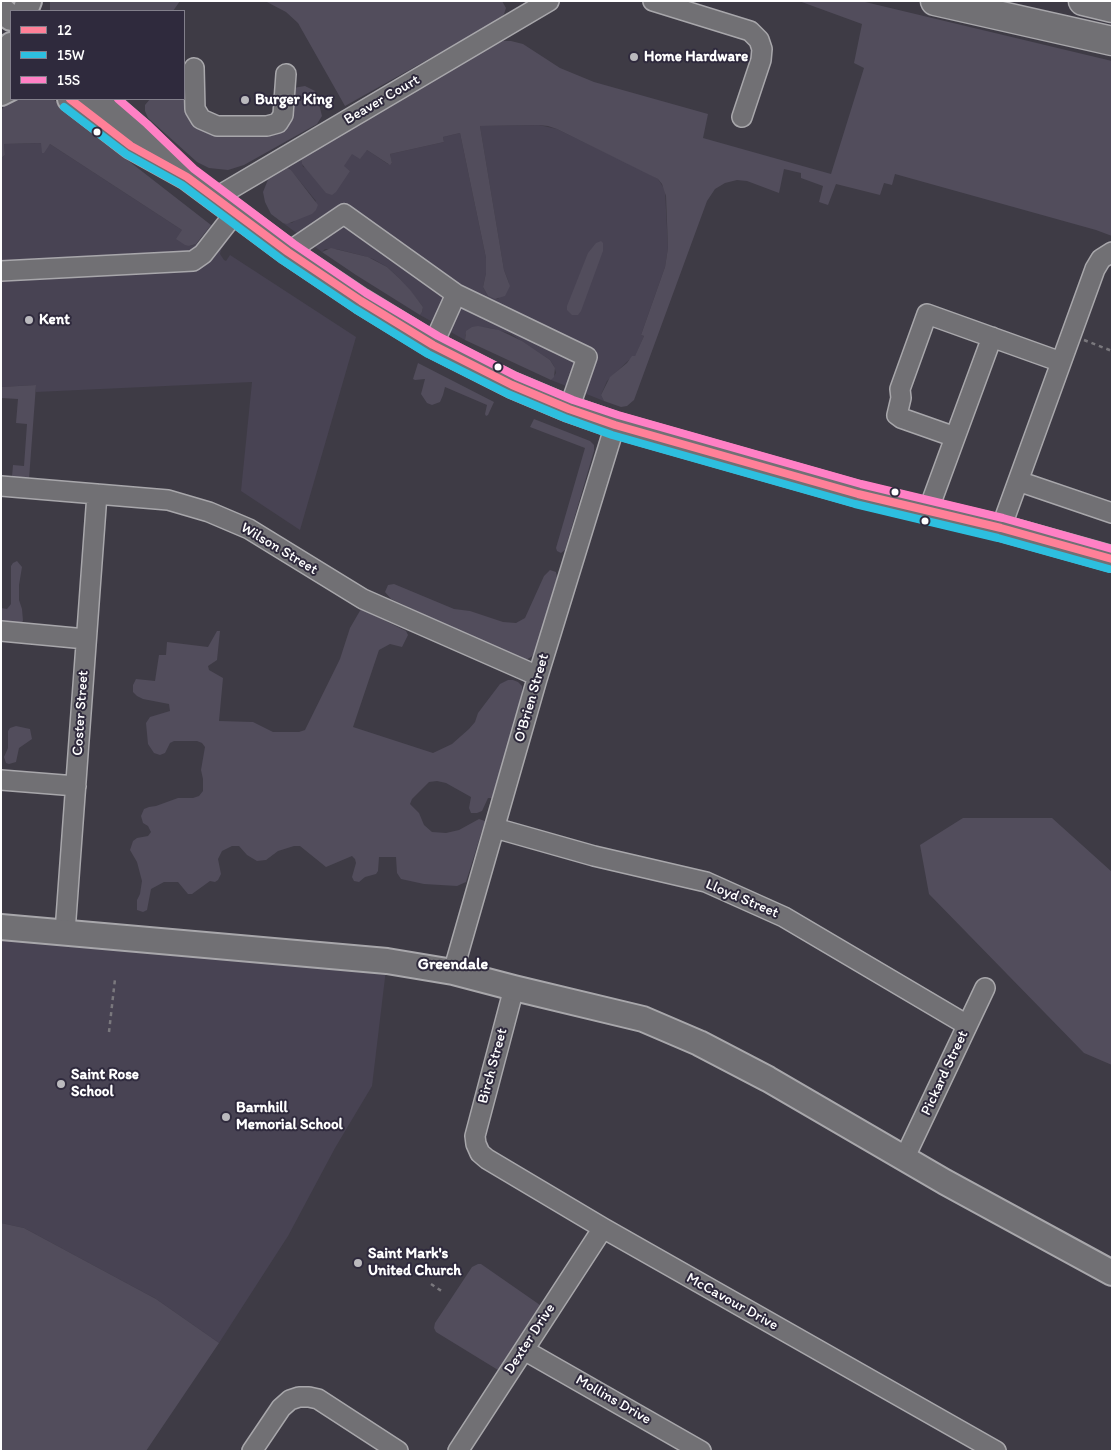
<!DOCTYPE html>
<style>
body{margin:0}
#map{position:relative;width:1113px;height:1452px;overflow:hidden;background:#3e3b45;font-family:Itim,sans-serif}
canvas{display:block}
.frame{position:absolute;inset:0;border:2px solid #fff;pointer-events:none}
.legend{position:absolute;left:10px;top:10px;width:175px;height:90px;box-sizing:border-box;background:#2f2a3d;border:1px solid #827f8b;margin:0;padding:6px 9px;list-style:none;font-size:15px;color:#fff}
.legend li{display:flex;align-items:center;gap:10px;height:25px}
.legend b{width:25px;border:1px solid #827f8b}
</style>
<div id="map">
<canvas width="1113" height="1452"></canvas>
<div class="frame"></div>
<ul class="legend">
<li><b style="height:6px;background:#ff8098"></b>12</li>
<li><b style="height:6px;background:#2dbfdf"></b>15W</li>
<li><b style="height:6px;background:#ff80c5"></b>15S</li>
</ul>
</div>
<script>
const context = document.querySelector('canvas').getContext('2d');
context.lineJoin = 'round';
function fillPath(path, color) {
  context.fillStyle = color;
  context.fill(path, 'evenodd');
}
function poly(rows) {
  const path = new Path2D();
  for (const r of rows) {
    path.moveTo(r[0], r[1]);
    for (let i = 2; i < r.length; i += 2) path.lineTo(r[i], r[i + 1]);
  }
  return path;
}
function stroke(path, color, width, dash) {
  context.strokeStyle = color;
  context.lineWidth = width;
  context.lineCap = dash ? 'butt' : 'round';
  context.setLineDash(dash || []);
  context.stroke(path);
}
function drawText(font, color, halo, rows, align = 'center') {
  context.font = font + ' Itim,sans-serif';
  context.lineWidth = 4;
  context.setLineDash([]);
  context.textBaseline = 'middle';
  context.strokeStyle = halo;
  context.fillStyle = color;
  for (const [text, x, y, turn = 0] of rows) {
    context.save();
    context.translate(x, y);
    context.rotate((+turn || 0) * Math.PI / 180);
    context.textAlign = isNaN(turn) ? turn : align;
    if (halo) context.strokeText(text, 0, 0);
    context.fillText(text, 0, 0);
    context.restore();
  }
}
const built = poly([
 [539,125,557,129,650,174,658,179,665,190,668,248,665,267,641,335,644,336,635,357,629,360,607,381,601,395,604,401,551,380,556,373,554,366,550,360,511,334,490,328,475,327,465,335,465,340,420,315,422,312,423,307,420,303,400,279,387,267,373,259,364,256,336,249,325,249,322,252,283,223,292,223,316,201,289,168,285,166,301,158,303,167,350,171,343,166,352,153,367,150,388,164,392,164,390,154,444,142,443,137,460,133,486,258,486,273,483,287,488,296,498,299,509,283,504,270,480,126],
 [42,143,42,152,50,144,182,230,189,246,194,245,199,242,211,225,229,237,221,250,220,254,224,260,226,261,230,255,356,337,300,530,241,491,252,382,36,392,36,385,1,387,1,158,5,155,4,144],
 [1,927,387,961,372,1086,335,1148,288,1236,219,1343,156,1299,24,1228,1,1223]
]);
const green = poly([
 [50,1,180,1,173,11,50,11],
 [265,1,502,1,506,8,504,14,500,19,345,106,298,23,286,12],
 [799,1,861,1,1112,61,1112,236,1096,230,895,174,892,185,884,183,880,195,836,184,828,205,819,202,823,186,801,178,801,173,784,169,779,193,747,181,737,180,725,183,715,189,707,201,634,400,627,406,621,407,604,401,601,395,610,377,627,363,632,356,635,356,644,336,641,335,665,267,668,248,666,196,662,184,658,179,557,129,548,126,539,125,480,126,504,270,510,286,505,296,495,299,488,296,483,287,486,273,486,258,460,133,443,137,444,142,390,154,392,163,390,165,367,150,360,159,352,154,344,166,350,171,336,192,332,195,326,193,302,164,301,158,303,154,495,44,503,41,511,41,523,44,560,68,594,82,708,114,703,138,831,174,864,68,854,63,862,24],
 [184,75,186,75,191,111,266,132,293,88,305,86,315,91,317,96,322,116,317,124,244,165,228,170,209,168,197,162,148,118,145,111,145,105,150,99,184,99],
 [11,99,53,99,121,155,211,225,196,244,189,246,185,245,176,239,182,230,50,144,44,153,42,153,41,143,4,144,5,155,1,158,1,111,6,103],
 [285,166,291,170,318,205,316,210,312,214,287,224,283,223,271,214,265,202,263,192,269,177],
 [601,241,603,243,603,251,581,311,578,315,572,315,567,310,567,306,588,253,596,243],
 [331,248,368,257,387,267,400,279,411,291,423,307,422,312,420,315,356,275,322,252],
 [478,326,499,330,522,341,550,360,555,368,554,377,551,380,465,340,466,331,472,327],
 [418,363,494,402,488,415,486,416,485,414,487,405,445,387,443,395,440,402,432,405,427,403,421,394,425,379,415,380,413,379],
 [36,385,29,479,12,477,13,465,24,466,27,424,16,423,18,399,1,398,1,387],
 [534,419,590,441,594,445,594,451,565,550,561,553,557,551,556,548,585,448,530,427],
 [17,561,22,567,19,585,19,600,22,609,23,621,19,625,9,625,1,621,1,608,7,609,11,604,11,566,13,563],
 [550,570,556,572,557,578,535,652,531,657,526,660,517,658,391,599,385,592,388,585,394,584,454,609,470,611,503,622,516,623,525,618,544,576],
 [361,609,406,631,408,635,402,647,390,644,379,650,353,727,433,753,452,744,469,729,475,722,478,713,500,684,508,680,513,680,518,682,522,686,522,696,492,798,488,798,482,811,477,813,471,813,469,808,471,797,446,783,437,781,429,782,412,799,410,804,419,813,424,825,432,832,446,833,459,830,479,819,485,821,466,882,457,886,424,884,401,879,397,873,396,857,379,857,378,871,376,874,365,877,359,882,354,881,352,877,356,863,355,859,352,856,326,867,300,846,294,846,278,851,266,860,257,861,247,855,239,846,232,846,222,851,218,859,221,874,218,880,215,882,210,881,192,894,188,894,178,882,164,882,151,889,147,910,143,912,137,910,137,900,140,894,142,881,137,862,130,850,133,841,137,838,148,836,151,832,148,826,143,823,141,816,144,809,149,807,156,806,178,798,193,798,199,796,203,791,203,779,201,770,205,747,202,743,197,741,174,741,170,743,165,753,160,755,154,753,148,744,146,723,150,717,170,711,169,704,143,699,137,696,133,692,133,685,136,679,155,681,159,655,166,655,167,642,208,647,217,631,220,631,217,660,208,666,209,670,223,678,219,721,253,722,273,732,299,732,305,730,340,659,350,628],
 [16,726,30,729,32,739,19,748,16,762,9,764,6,763,4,757,8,748,8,731,10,728],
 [963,818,1052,818,1112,872,1112,1065,1084,1053,929,894,920,845],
 [1,1223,24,1228,156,1299,219,1343,146,1451,1,1451],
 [478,1264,481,1264,540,1305,539,1310,501,1369,498,1370,436,1332,434,1328,435,1323,472,1267]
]);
const path = poly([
 [1084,340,1112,351],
 [109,1032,115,979],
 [431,1284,443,1292]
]);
const minor = poly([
 [653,1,750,31,759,40,762,49,761,60,742,117],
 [194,68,195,109,201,119,217,126,267,126,278,123,283,115,286,74],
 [215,198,549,1],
 [288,252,344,214,456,294,587,357,569,409],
 [1,271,193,261,203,254,235,213],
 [433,345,456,294],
 [955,437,901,418,897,415,901,398,900,389,927,314,1061,362],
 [1018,481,1112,513],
 [1,486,168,500,209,512,249,529,363,599,538,676],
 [928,511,992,337],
 [1001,528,1095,269,1101,259,1112,252],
 [1,631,86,639],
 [1,780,76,786],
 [495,828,594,856,706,882,784,917,967,1025],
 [65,932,97,494],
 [453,972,537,679,615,425],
 [514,988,475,1136,476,1144,480,1153,487,1159,603,1228,996,1451],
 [904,1159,985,988],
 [524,1350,701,1451],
 [252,1451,281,1408,290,1400,299,1397,309,1397,318,1399,398,1451],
 [458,1451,603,1228]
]);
const major = poly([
 [1,9,11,18],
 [25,11,29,1],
 [1,71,11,45],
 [1,93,11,88],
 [70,99,131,146,187,177,288,252,361,301,433,345,512,385,569,409,615,425,858,494,1001,528,1112,559],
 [103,99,140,131,166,157],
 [1,927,387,961,453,972,514,988,643,1019,699,1043,768,1079,945,1182,1112,1273]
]);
const highway = poly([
 [935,1,1112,41],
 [1083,1,1112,8]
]);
const bus1 = poly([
 [70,99,131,146,187,177,288,252,361,301,433,345,512,385,569,409,615,425,858,494,1001,528,1112,559]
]);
const bus2 = poly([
 [64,107,126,154,182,185,282,260,355,309,428,354,508,394,565,418,612,435,855,504,998,538,1109,569]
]);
const bus3 = poly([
 [118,99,147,124,194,169,294,244,366,293,438,336,516,376,573,400,618,415,861,484,1003,518,1112,549]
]);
const markers = [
 [634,57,5,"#bbbabe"],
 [245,100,5,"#bbbabe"],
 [97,132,4.5,"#fff"],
 [29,320,5,"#bbbabe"],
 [498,367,4.5,"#fff"],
 [895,492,4.5,"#fff"],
 [925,521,4.5,"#fff"],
 [61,1084,5,"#bbbabe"],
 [226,1117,5,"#bbbabe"],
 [358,1263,5,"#bbbabe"]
];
const poiNames = [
 ["Home Hardware",644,57],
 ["Burger King",255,100],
 ["Kent",39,320],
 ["Saint Rose",71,1075],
 ["School",71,1092],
 ["Barnhill",236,1108],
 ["Memorial School",236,1125],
 ["Saint Mark's",368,1254],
 ["United Church",368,1271]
];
const streetNames = [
 ["Beaver Court",382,100,-30],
 ["Wilson Street",279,549,31],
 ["O'Brien Street",532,698,-74],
 ["Coster Street",81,713,-86],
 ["Lloyd Street",742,899,23],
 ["Birch Street",493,1066,-75],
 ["Pickard Street",945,1073,-65],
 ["McCavour Drive",732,1302,29],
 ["Dexter Drive",530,1339,-57],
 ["Mollins Drive",613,1400,30]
];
const neighbourhoodNames = [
 ["Greendale",453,965]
];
fillPath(built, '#484353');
fillPath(green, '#524d5c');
stroke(minor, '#a8a7ab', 22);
stroke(major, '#a8a7ab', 28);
stroke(highway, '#a8a7ab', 31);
stroke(path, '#7a787d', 2.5, [4, 4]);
stroke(minor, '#717074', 19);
stroke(major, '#717074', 24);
stroke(highway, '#717074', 28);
stroke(bus1, '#ff8098', 8);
stroke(bus2, '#2dbfdf', 8);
stroke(bus3, '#ff80c5', 8);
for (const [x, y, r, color] of markers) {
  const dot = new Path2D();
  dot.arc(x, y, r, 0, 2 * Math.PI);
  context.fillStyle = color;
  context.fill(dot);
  stroke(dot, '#2f2a3d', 2);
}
drawText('bold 15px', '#fff', '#2f2a3d', poiNames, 'left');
drawText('15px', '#fff', '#2f2a3d', streetNames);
drawText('bold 16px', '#fff', '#2f2a3d', neighbourhoodNames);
</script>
